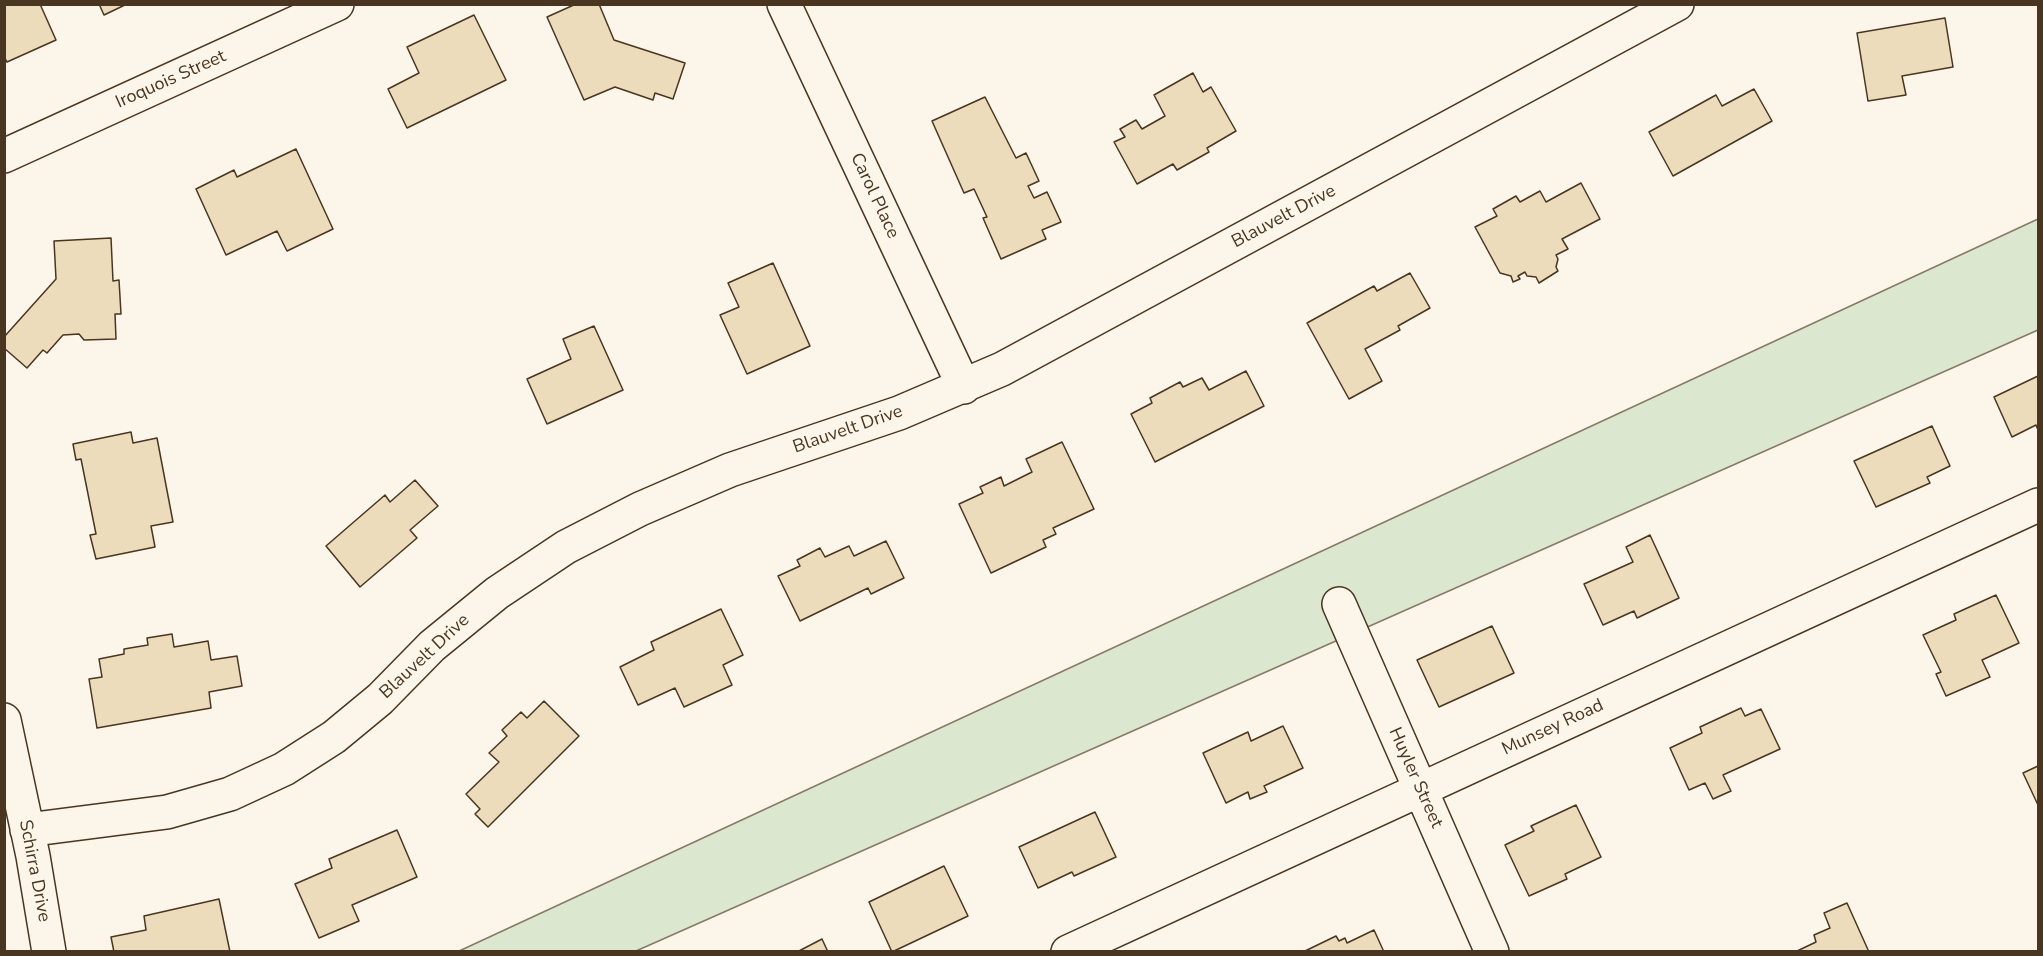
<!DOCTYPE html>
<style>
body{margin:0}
#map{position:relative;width:2043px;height:956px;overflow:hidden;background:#fbf6e9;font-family:"Nunito Sans",sans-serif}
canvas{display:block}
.frame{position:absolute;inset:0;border:6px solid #4a3520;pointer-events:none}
</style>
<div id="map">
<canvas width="2043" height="956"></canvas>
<div class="frame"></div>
</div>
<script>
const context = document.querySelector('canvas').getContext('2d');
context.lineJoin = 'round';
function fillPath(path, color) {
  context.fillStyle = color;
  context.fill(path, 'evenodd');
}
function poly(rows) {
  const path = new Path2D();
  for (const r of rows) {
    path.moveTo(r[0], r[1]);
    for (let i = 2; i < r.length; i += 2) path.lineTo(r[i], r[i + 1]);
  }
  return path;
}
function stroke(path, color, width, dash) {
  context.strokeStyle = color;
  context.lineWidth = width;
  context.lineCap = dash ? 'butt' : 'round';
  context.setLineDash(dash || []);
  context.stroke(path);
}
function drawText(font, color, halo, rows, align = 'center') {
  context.font = font + ' "Nunito Sans",sans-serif';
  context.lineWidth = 4.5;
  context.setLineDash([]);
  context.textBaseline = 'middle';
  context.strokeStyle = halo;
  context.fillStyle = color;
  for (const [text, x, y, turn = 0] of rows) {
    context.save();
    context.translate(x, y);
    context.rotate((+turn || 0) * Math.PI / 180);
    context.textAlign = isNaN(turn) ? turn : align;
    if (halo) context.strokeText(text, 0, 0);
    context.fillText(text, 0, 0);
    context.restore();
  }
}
const green = poly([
 [2038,219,2038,330,636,951,457,952,2038,219]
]);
const building = poly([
 [4,4,40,4,56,40,7,62,4,57,4,4],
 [99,4,127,4,104,15,99,4],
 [576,4,599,4,614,40,685,63,673,99,655,93,653,100,615,87,584,100,547,17,576,4],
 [474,15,506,80,407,128,388,89,419,73,407,47,474,15],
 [1945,18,1953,67,1902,76,1906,95,1868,101,1857,33,1945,18],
 [1193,73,1203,92,1211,87,1236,131,1207,148,1209,152,1177,170,1173,164,1137,184,1114,142,1125,137,1120,129,1136,120,1142,129,1165,116,1154,95,1193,73],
 [1754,89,1772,121,1673,176,1649,132,1716,95,1722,106,1754,89],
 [985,97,1016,158,1026,153,1039,181,1028,186,1034,198,1047,192,1061,222,1042,230,1046,239,1001,259,983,218,987,217,974,189,964,193,932,121,985,97],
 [296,149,333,229,287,251,277,231,226,255,196,189,234,170,237,177,296,149],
 [1581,183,1600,219,1562,239,1568,249,1556,255,1558,259,1556,267,1558,271,1539,283,1536,277,1527,276,1525,272,1518,276,1520,279,1513,282,1511,276,1500,273,1475,227,1497,216,1493,209,1516,196,1520,202,1540,191,1546,202,1581,183],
 [111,238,113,281,119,280,121,314,115,314,116,339,84,340,79,334,63,335,47,353,43,350,27,368,4,348,4,337,56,279,54,241,111,238],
 [773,263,810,346,747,374,720,315,739,307,728,283,773,263],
 [1410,273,1430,308,1398,326,1400,330,1365,349,1382,381,1349,399,1307,323,1374,286,1377,291,1410,273],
 [594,326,623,390,547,424,527,379,571,359,563,339,594,326],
 [1246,371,1264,406,1155,462,1131,414,1152,403,1150,398,1180,382,1183,387,1202,378,1209,390,1246,371],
 [2038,376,2038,430,2036,425,2012,437,1994,397,2038,376],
 [1932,426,1950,466,1927,477,1930,483,1876,507,1854,461,1932,426],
 [131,432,133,443,157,438,173,522,151,526,155,547,96,559,90,535,96,534,81,459,76,460,73,444,131,432],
 [1062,442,1094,509,1053,528,1056,534,1043,540,1046,547,991,573,959,504,983,493,980,487,1001,477,1004,486,1032,472,1026,459,1062,442],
 [415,480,438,506,410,530,417,538,360,587,326,546,385,495,390,502,415,480],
 [1650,535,1679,598,1637,618,1634,611,1603,625,1584,584,1633,562,1626,547,1650,535],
 [886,541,904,578,871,594,868,588,800,621,778,576,800,566,797,560,820,548,825,557,849,546,854,556,886,541],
 [1996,595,2019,643,1982,660,1990,677,1946,696,1936,674,1941,672,1923,635,1956,620,1954,614,1996,595],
 [721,609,743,655,723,665,732,685,684,707,675,688,638,705,620,667,654,650,651,642,721,609],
 [1492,626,1514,673,1439,707,1417,660,1492,626],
 [172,634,174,647,208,641,211,660,237,656,242,686,209,692,211,708,97,728,89,679,102,677,99,659,124,654,124,649,148,645,147,638,172,634],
 [544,701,579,736,488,827,475,814,480,809,466,794,499,762,489,753,507,736,502,730,521,712,527,718,544,701],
 [1741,708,1745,716,1761,709,1780,749,1723,775,1731,791,1713,799,1705,783,1689,790,1670,748,1702,733,1700,727,1741,708],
 [1283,726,1303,768,1264,786,1267,792,1250,799,1248,792,1226,803,1203,753,1248,732,1251,741,1283,726],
 [2038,766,2038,805,2023,773,2038,766],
 [1576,805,1601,857,1565,874,1567,879,1529,896,1505,845,1534,831,1531,826,1576,805],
 [1095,812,1116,857,1074,876,1072,872,1038,888,1019,847,1095,812],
 [397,830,417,877,352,905,359,921,319,938,295,884,332,868,329,859,397,830],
 [944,866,968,916,892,952,869,902,944,866],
 [219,899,230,952,114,952,111,937,146,930,144,916,219,899],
 [1847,903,1869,952,1795,952,1816,942,1814,935,1830,928,1824,913,1847,903],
 [1374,930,1384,952,1303,952,1336,936,1339,941,1345,938,1347,943,1374,930],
 [822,939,828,952,797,952,822,939]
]);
const minor = poly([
 [784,4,964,387],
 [4,156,337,4],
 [1339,604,1492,952],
 [4,720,33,856,49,952],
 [27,830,167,812,230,794,284,769,334,737,380,699,432,646,497,593,566,547,640,509,730,470,899,413,1002,369,1677,4],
 [1068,952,2038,505]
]);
const streetNames = [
 ["Iroquois Street",171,80,-24],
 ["Carol Place",874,196,65],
 ["Blauvelt Drive",1284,217,-28],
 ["Blauvelt Drive",848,430,-19],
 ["Blauvelt Drive",425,657,-43],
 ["Munsey Road",1553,728,-25],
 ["Huyler Street",1415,778,66],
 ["Schirra Drive",34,871,79]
];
fillPath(green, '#dce7d0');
stroke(green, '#887966', 1.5);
fillPath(building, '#ecdcbc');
stroke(building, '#4a3520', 1.5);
stroke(minor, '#4a3520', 36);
stroke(minor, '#fbf6e9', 33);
drawText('18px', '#4a3520', '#fbf6e9', streetNames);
</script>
